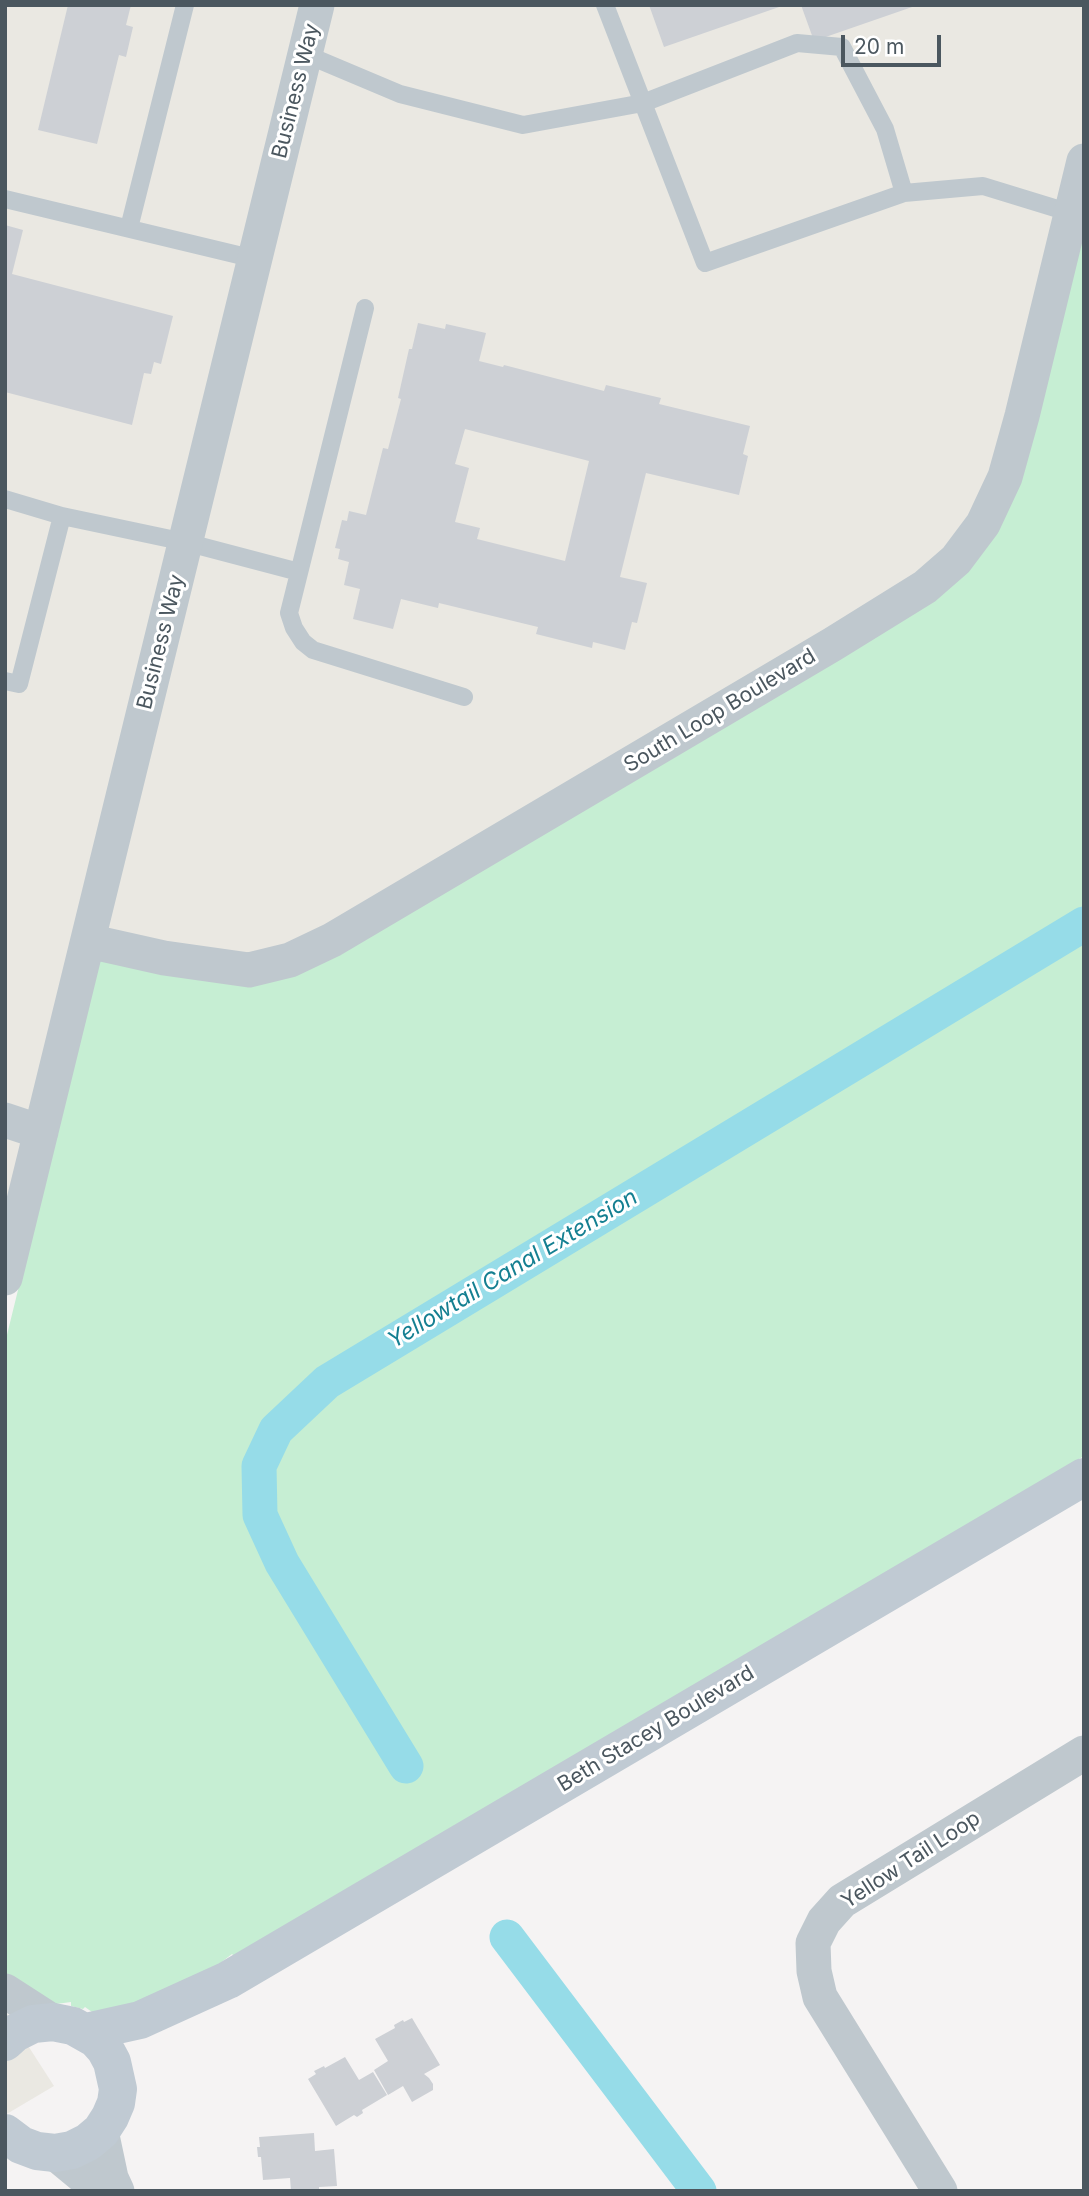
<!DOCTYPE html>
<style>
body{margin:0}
#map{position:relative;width:1089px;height:2196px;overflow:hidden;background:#f5f3f3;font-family:Inter,sans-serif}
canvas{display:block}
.frame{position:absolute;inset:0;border:7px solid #4b575f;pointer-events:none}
.scale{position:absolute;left:841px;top:35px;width:100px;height:32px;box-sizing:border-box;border:4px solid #4b575f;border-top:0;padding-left:9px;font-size:21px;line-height:24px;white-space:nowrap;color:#4b575f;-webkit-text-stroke:5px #fff;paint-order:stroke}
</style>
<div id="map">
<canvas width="1089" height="2196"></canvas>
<div class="frame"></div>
<div class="scale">20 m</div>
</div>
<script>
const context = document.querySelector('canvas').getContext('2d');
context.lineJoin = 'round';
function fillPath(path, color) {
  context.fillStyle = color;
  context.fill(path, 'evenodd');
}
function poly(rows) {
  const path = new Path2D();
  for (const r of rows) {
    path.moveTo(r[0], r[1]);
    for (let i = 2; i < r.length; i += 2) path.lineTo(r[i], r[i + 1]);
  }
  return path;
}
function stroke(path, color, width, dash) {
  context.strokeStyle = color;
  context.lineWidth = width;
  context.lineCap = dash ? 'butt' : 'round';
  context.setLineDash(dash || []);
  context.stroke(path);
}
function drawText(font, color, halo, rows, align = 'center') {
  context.font = font + ' Inter,sans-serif';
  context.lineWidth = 6;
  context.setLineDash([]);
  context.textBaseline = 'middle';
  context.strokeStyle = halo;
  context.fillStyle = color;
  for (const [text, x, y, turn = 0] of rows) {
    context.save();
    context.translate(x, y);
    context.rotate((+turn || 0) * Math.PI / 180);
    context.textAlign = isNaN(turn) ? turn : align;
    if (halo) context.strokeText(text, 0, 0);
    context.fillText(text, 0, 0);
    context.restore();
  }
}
const commercial = poly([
 [5,5,1084,5,1084,161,983,524,5,1278],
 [5,2010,54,2086,5,2115]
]);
const green = poly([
 [1084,229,1084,1456,444,1834,234,1956,232,1954,219,1964,132,2004,92,2012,85,2007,83,2009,71,2006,71,2002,56,2004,5,1979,5,1343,99,960,245,985,967,571]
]);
const canal = poly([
 [406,1766,282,1563,260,1515,259,1466,276,1430,327,1382,1084,924],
 [507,1937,699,2191]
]);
const building = poly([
 [68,5,131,5,126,25,133,27,126,57,119,55,97,144,38,130],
 [649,5,782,5,782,6,664,47],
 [801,5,915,5,915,6,814,41],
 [5,225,23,230,12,274,173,316,161,364,154,362,151,374,144,373,132,425,5,392],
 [418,323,445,329,446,324,486,333,479,361,503,367,504,365,604,391,606,385,661,398,659,404,750,426,743,454,748,456,739,495,646,473,620,577,647,583,637,623,632,622,625,650,593,642,592,648,536,634,538,627,439,603,438,608,401,599,393,629,353,619,360,589,344,585,349,562,338,559,340,549,335,548,342,520,347,521,349,511,366,515,383,448,388,449,401,399,398,398,409,349,412,349],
 [465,429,589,461,565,561,477,539,480,528,455,522,469,468,455,464],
 [412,2018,440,2065,424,2074,429,2078,433,2084,433,2090,412,2102,403,2086,388,2095,374,2070,388,2061,375,2039,395,2028,394,2025,403,2020,404,2022],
 [345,2057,359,2080,373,2072,387,2095,362,2110,363,2113,357,2117,354,2115,336,2126,308,2079,316,2074,314,2071,324,2066,325,2068],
 [314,2133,315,2151,334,2149,337,2186,319,2187,319,2191,291,2191,290,2178,263,2180,261,2157,258,2157,257,2147,260,2147,259,2137]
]);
const lane = poly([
 [605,5,705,263,904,193],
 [305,54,400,94,523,125,643,103,797,43,842,47,885,129,904,193,983,186,1071,213],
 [5,199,255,259],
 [129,228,185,5],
 [365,308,289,613,294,628,303,642,313,650,464,697],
 [5,499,62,516,185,542,299,572],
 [5,681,19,684,62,516]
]);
const street = poly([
 [88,941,164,958,249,970,290,960,332,940,833,644,925,587,956,560,983,524,1005,477,1022,416,1084,161],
 [5,1120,41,1132],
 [5,1278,317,5],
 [5,1991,53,2022],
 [101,2131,111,2178,117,2191],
 [55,2153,101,2191],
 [940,2191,820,1997,814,1971,813,1943,824,1921,842,1901,1084,1753]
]);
const secondary = poly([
 [86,2032,140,2020,228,1980,1084,1477],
 [5,2042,15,2033,33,2024,53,2022,73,2026,96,2039,105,2049,112,2062,118,2089,116,2103,110,2117,101,2131,88,2142,72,2150,55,2153,37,2151,21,2145,5,2133]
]);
const streetNames = [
 ["Business Way",296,91,-76],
 ["Business Way",161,642,-76],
 ["South Loop Boulevard",720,711,-31],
 ["Beth Stacey Boulevard",656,1729,-31],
 ["Yellow Tail Loop",911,1860,-33]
];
const waterNames = [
 ["Yellowtail Canal Extension",513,1269,-31]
];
fillPath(commercial, '#eae8e2');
fillPath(green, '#c6eed3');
stroke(canal, '#96dce8', 35);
fillPath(building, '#cdd0d5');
stroke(lane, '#bfc8ce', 18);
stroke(street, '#bfc8ce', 35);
stroke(secondary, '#c0cad3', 38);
drawText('21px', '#4b575f', '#fff', streetNames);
drawText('italic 23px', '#147f91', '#fff', waterNames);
</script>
